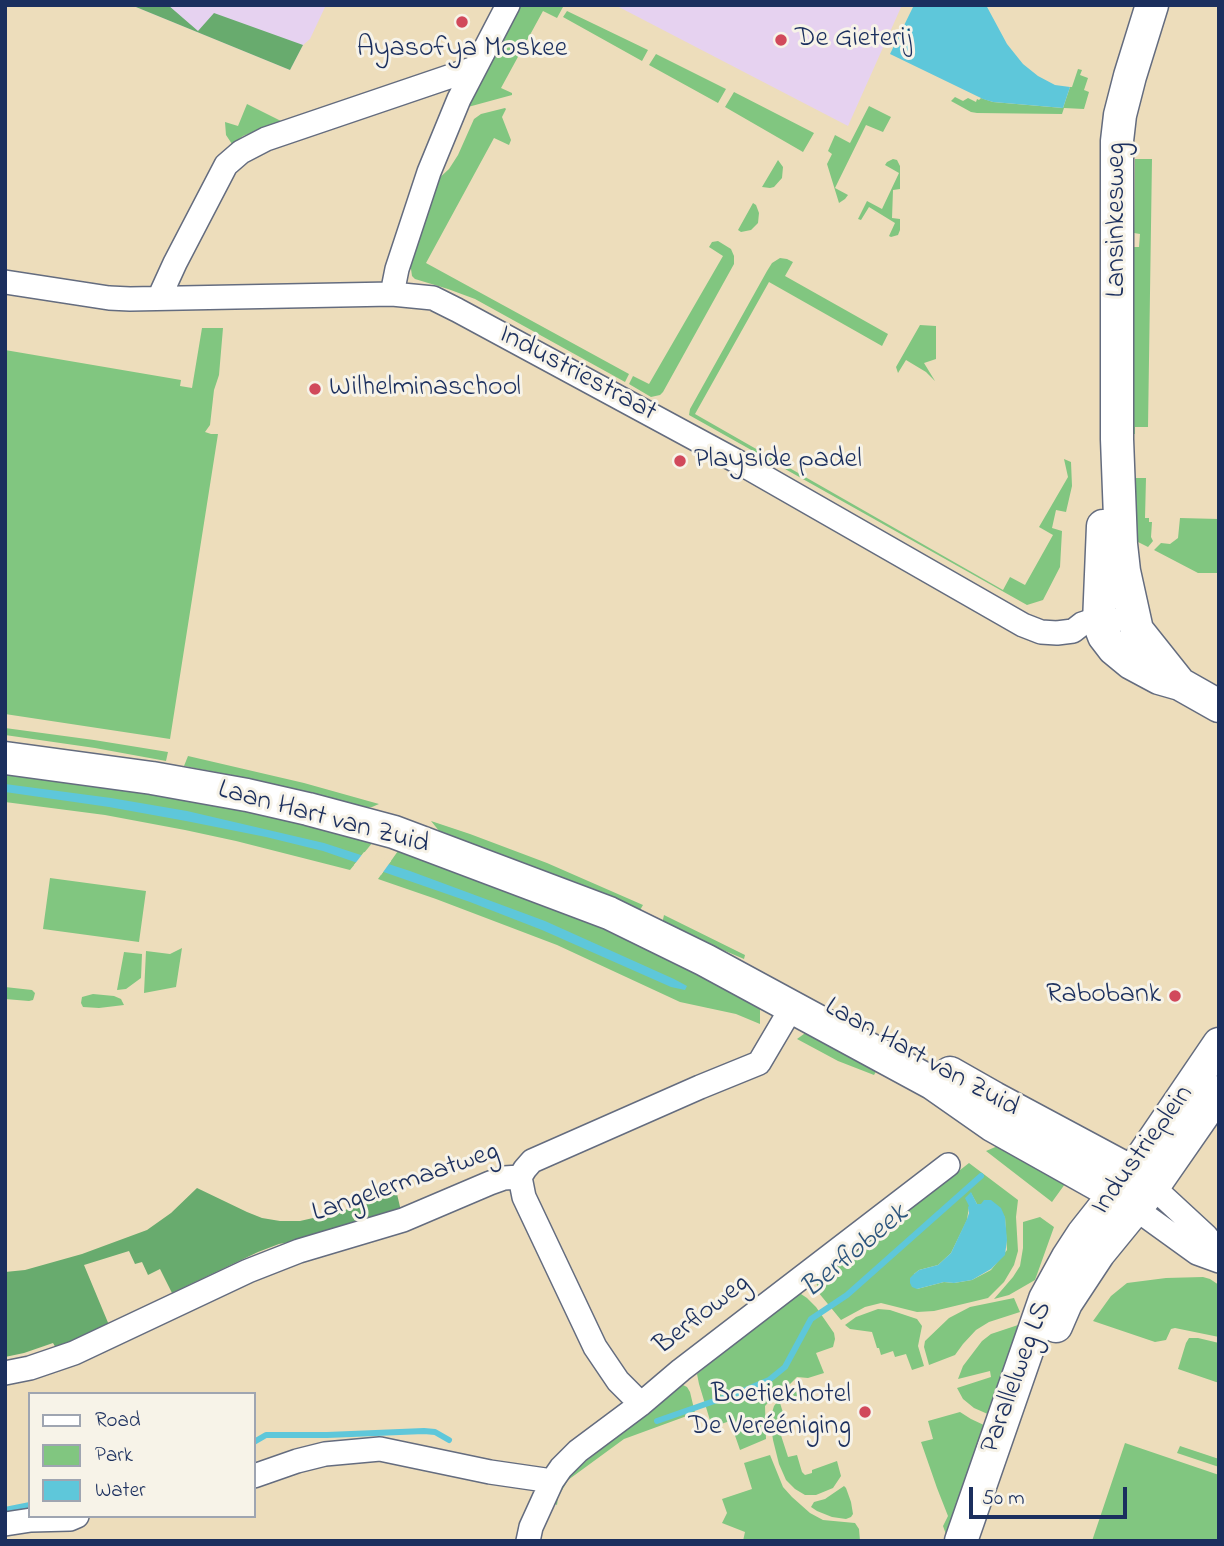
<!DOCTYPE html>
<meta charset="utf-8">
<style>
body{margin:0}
#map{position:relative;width:1224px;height:1546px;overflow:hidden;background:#edddbb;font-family:"Indie Flower",sans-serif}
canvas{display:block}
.frame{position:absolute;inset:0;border:7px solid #1b2f5e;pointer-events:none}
.legend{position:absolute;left:28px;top:1392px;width:228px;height:126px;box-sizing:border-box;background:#f7f3e8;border:2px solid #9fa5b1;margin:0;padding:9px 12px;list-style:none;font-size:21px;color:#1b2f5e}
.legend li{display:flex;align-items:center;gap:14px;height:35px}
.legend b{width:35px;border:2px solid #9fa5b1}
.scale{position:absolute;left:969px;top:1487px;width:158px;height:32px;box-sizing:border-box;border:4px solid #1b2f5e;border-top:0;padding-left:9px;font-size:21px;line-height:24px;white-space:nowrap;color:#1b2f5e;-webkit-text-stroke:5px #f7f3e8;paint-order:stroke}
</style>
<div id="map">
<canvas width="1224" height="1546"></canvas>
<div class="frame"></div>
<ul class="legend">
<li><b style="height:9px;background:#fff"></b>Road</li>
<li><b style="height:19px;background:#81c680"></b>Park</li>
<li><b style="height:19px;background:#5ec7da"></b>Water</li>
</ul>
<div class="scale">50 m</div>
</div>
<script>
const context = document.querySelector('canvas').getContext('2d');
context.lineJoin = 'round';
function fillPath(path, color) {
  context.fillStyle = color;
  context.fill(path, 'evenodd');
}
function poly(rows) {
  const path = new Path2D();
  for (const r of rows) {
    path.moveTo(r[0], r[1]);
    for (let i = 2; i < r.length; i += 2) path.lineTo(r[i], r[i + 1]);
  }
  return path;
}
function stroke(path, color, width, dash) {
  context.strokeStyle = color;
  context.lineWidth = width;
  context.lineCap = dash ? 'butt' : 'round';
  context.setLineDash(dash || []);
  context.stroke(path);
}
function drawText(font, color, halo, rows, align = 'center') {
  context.font = font + ' "Indie Flower",sans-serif';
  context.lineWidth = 6;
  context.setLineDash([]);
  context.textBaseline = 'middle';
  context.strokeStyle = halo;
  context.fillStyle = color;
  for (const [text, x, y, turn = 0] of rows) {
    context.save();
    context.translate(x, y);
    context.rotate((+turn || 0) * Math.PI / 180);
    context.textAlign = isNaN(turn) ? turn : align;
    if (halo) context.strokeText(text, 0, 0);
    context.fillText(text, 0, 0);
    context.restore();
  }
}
const built = poly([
 [131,5,326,5,310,39,303,45,290,70],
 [615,5,902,5,848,126]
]);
const green = poly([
 [517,5,560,5,563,7,557,18,543,11,501,88,512,93,512,95,468,107],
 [567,11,648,50,642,61,563,17],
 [656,54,726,89,718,103,649,65],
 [1078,69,1082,70,1080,75,1088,78,1084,90,1089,92,1084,109,1064,108,1062,114,977,113,971,112,951,101,955,97,963,101,968,98,976,102,977,99,979,100,981,98,993,102,1063,108,1070,87,1072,87],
 [734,92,814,133,803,152,725,107],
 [247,104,281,121,243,136,232,144,226,135,225,122,238,126],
 [869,106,891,117,883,132,866,125,835,188,848,195,845,199,839,203,827,164,832,154,828,151,835,135,850,143],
 [505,108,506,109,502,117,511,140,509,145,494,138,426,263,629,374,625,382,475,299,448,289,415,279,412,276,411,269,405,266,436,181,449,169,458,155,474,119,481,114],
 [893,159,897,160,900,166,900,189,893,190,892,218,900,219,900,230,898,235,891,237,889,236,895,223,869,207,861,220,858,219,867,201,882,209,899,173,885,165,887,162],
 [1135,159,1152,159,1148,427,1135,427,1135,434,1132,434,1134,247,1139,247,1140,234,1134,233],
 [778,160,783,167,782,178,774,187,770,188,762,187],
 [753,203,756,205,759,213,758,223,751,230,741,232,738,230],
 [718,241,731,249,734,256,734,264,663,392,660,395,651,397,629,384,633,376,649,384,723,256,709,247,712,242],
 [780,258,787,259,793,262,785,276,888,334,882,346,769,282,695,414,1003,590,1010,577,1025,585,1053,535,1039,527,1068,477,1064,459,1071,462,1072,486,1066,512,1056,510,1052,528,1062,531,1060,567,1043,600,1027,605,689,415,690,409,767,271,772,263],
 [920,325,936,326,936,359,924,363,935,381,926,372,906,360,898,373,896,367],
 [202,328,223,328,219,375,214,390,210,425,205,432,211,434,218,434,170,739,5,714,5,350,181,380,180,386,192,388],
 [1132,478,1146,478,1145,518,1149,518,1149,522,1152,522,1151,537,1153,541,1148,547,1132,539],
 [1180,518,1219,519,1218,573,1198,573,1154,550,1161,543,1170,544,1178,538],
 [5,728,94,740,168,752,166,761,95,748,5,735],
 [188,756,304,783,379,804,372,807,361,808,247,778,184,766],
 [5,768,46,773,270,815,373,842,350,870,236,841,185,830,105,815,5,802],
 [431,821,470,834,547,863,643,905,639,912,545,871,440,832],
 [398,851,452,868,568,913,672,961,760,1007,760,1024,736,1014,680,1002,557,945,436,899,378,879],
 [50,878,146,891,139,942,43,929],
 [664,915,745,955,744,959,662,924],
 [182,948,176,987,144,993,146,951,170,954],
 [124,952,142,954,141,978,126,989,117,990],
 [5,987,32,990,35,993,34,997,33,1000,29,1001,5,999],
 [93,994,114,996,121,999,124,1005,99,1008,83,1007,81,1003,82,997],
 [808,1031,878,1068,874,1075,838,1061,797,1039],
 [1000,1145,1061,1180,1065,1184,1052,1202,986,1151],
 [969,1163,1018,1200,1016,1217,1018,1251,1014,1265,1004,1282,988,1298,934,1311,917,1312,881,1303,865,1307,841,1320,818,1292,816,1279,866,1244],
 [971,1193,977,1204,981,1204,1005,1217,1007,1250,991,1270,972,1280,954,1283,944,1282,917,1289,914,1274,919,1270,938,1265,951,1253,967,1220],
 [1040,1217,1054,1227,1035,1280,1009,1295,994,1299,1013,1277,1020,1266,1023,1248,1023,1222],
 [1203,1277,1210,1279,1219,1285,1219,1337,1175,1328,1171,1329,1166,1340,1155,1342,1093,1321,1111,1296,1127,1283,1166,1278],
 [795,1294,801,1294,807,1298,816,1307,834,1333,835,1339,833,1347,816,1353,824,1373,808,1378,797,1377,786,1388,776,1394,765,1406,766,1439,740,1450,730,1421,712,1427,699,1384,697,1374],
 [1014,1298,1020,1312,989,1322,976,1330,963,1344,955,1355,929,1365,924,1347,925,1341,949,1318,970,1307],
 [878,1309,890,1310,917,1319,922,1326,918,1346,924,1366,912,1370,906,1354,895,1357,893,1351,881,1355,879,1348,877,1348,872,1332,850,1329,845,1325,856,1317],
 [1021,1324,990,1415,974,1408,963,1399,957,1388,991,1377,990,1371,958,1379,963,1366,982,1341,991,1334],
 [1189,1338,1198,1338,1219,1343,1219,1383,1178,1369,1186,1343],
 [683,1385,687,1387,690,1392,695,1413,624,1439,568,1480,558,1497,557,1505,553,1503,566,1480,574,1471,649,1410],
 [795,1388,798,1396,789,1399,788,1397,781,1399,781,1402,780,1403,785,1419,777,1423,788,1457,797,1455,802,1472,805,1475,812,1473,812,1470,837,1461,841,1476,833,1488,816,1495,805,1495,795,1489,786,1480,779,1464,773,1440,770,1419,774,1406,782,1396],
 [960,1412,971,1419,986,1426,948,1540,943,1526,948,1516,937,1488,921,1442,933,1439,928,1421],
 [1125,1443,1219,1475,1219,1541,1092,1541],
 [1180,1446,1219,1459,1219,1467,1177,1453],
 [770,1455,783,1487,792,1497,810,1513,823,1520,855,1523,859,1529,860,1541,743,1541,745,1532,722,1523,727,1513,722,1499,752,1489,744,1463],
 [844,1486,846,1488,851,1502,853,1514,851,1517,846,1519,832,1517,817,1511,811,1507,814,1502,825,1499]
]);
const forest = poly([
 [131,5,168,5,198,31,214,13,303,45,290,70],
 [197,1188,247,1212,262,1218,280,1221,300,1221,335,1213,397,1194,401,1211,300,1240,279,1244,258,1252,172,1293,160,1269,148,1275,142,1262,135,1264,129,1251,84,1265,109,1325,57,1350,53,1343,24,1353,5,1357,5,1272,25,1270,82,1254,147,1230,171,1213]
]);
const water = poly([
 [914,5,986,5,1007,44,1023,64,1038,76,1055,85,1070,87,1063,108,993,102,983,99,890,54],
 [5,784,111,798,187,811,324,843,410,871,545,921,674,979,687,986,685,990,671,987,542,930,470,902,323,851,266,837,186,821,109,807,5,792],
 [971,1192,977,1204,981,1204,984,1200,991,1200,1001,1208,1005,1217,1007,1240,1005,1255,991,1269,972,1280,954,1283,944,1282,917,1289,912,1287,910,1283,910,1278,914,1274,919,1270,938,1265,951,1253,967,1219,969,1213,968,1207,969,1206,965,1198]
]);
const pier = poly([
 [364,852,391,861,381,875,354,865]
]);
const stream = poly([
 [657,1421,743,1391,769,1380,785,1367,811,1319,847,1295,981,1176],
 [254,1442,266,1435,327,1435,424,1431,435,1432,449,1440],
 [5,1510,30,1505]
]);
const minor = poly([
 [5,282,109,298,130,299,392,294,433,298,457,310,740,463,1023,625,1041,632,1057,633,1073,631,1082,624,1088,622,1099,623,1133,617],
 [392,294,397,269,429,172,459,99,508,5],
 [159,298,175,263,226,165,241,152,266,139,475,68],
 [520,1177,525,1169,532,1161,700,1087,759,1063,792,1007],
 [520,1177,524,1197,595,1347,618,1381,641,1404],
 [1153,1187,1206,1236,1219,1252],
 [1136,1209,1197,1253,1219,1261],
 [5,1373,30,1368,74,1353,248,1271,299,1251,403,1220,490,1183,504,1178,520,1177],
 [254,1476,297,1461,325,1454,380,1449,490,1472,552,1481],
 [5,1524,31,1520,70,1519,77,1516],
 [528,1541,531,1527,552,1481,561,1468,578,1451,641,1404,681,1370,948,1165]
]);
const secondary = poly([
 [1152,5,1130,76,1120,115,1117,141,1117,439,1121,544,1124,571,1137,630,1180,684],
 [1103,526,1099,623,1104,636,1114,649,1131,663,1159,678,1180,684,1219,706],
 [5,758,152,778,247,795,308,809,394,832,609,913,705,960,932,1083,992,1125,1115,1194,1136,1209],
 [950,1073,994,1098,1132,1172,1149,1184],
 [1056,1326,1066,1303,1099,1253,1153,1187,1219,1092],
 [961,1541,1045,1299,1068,1257,1083,1234,1132,1172,1219,1044]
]);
const markers = [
 [462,22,7,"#d1495b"],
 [781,40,7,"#d1495b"],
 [315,389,7,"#d1495b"],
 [680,461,7,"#d1495b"],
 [1175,996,7,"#d1495b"],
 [865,1412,7,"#d1495b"]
];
const poiNames = [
 ["De Gieterij",795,40],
 ["Ayasofya Moskee",462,50,"center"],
 ["Wilhelminaschool",329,389],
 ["Playside padel",694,461],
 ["Rabobank",1161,996,"right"],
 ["Boetiekhotel",851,1396,"right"],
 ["De Verééniging",851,1428,"right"]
];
const streetNames = [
 ["Lansinkesweg",1118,220,-90],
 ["Industriestraat",577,375,28],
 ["Laan Hart van Zuid",323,819,15],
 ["Laan Hart van Zuid",921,1059,29],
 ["Industrieplein",1144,1151,-54],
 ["Langelermaatweg",406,1184,-19],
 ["Berfloweg",703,1316,-38],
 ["Parallelweg LS",1018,1378,-70]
];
const waterNames = [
 ["Berflobeek",856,1253,-40]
];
fillPath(built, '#e6d2f0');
fillPath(green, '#81c680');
fillPath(forest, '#68ab6e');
fillPath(water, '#5ec7da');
fillPath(pier, '#edddbb');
stroke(stream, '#5ec7da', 6);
stroke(minor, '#646c7f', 26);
stroke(secondary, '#646c7f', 35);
stroke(minor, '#fff', 23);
stroke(secondary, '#fff', 32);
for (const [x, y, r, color] of markers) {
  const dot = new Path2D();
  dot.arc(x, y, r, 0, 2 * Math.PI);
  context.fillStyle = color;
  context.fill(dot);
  stroke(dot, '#f7f3e8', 2.5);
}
drawText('28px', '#1b2f5e', '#f7f3e8', poiNames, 'left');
drawText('28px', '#1b2f5e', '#f7f3e8', streetNames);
drawText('italic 30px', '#2c557d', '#f7f3e8', waterNames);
</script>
